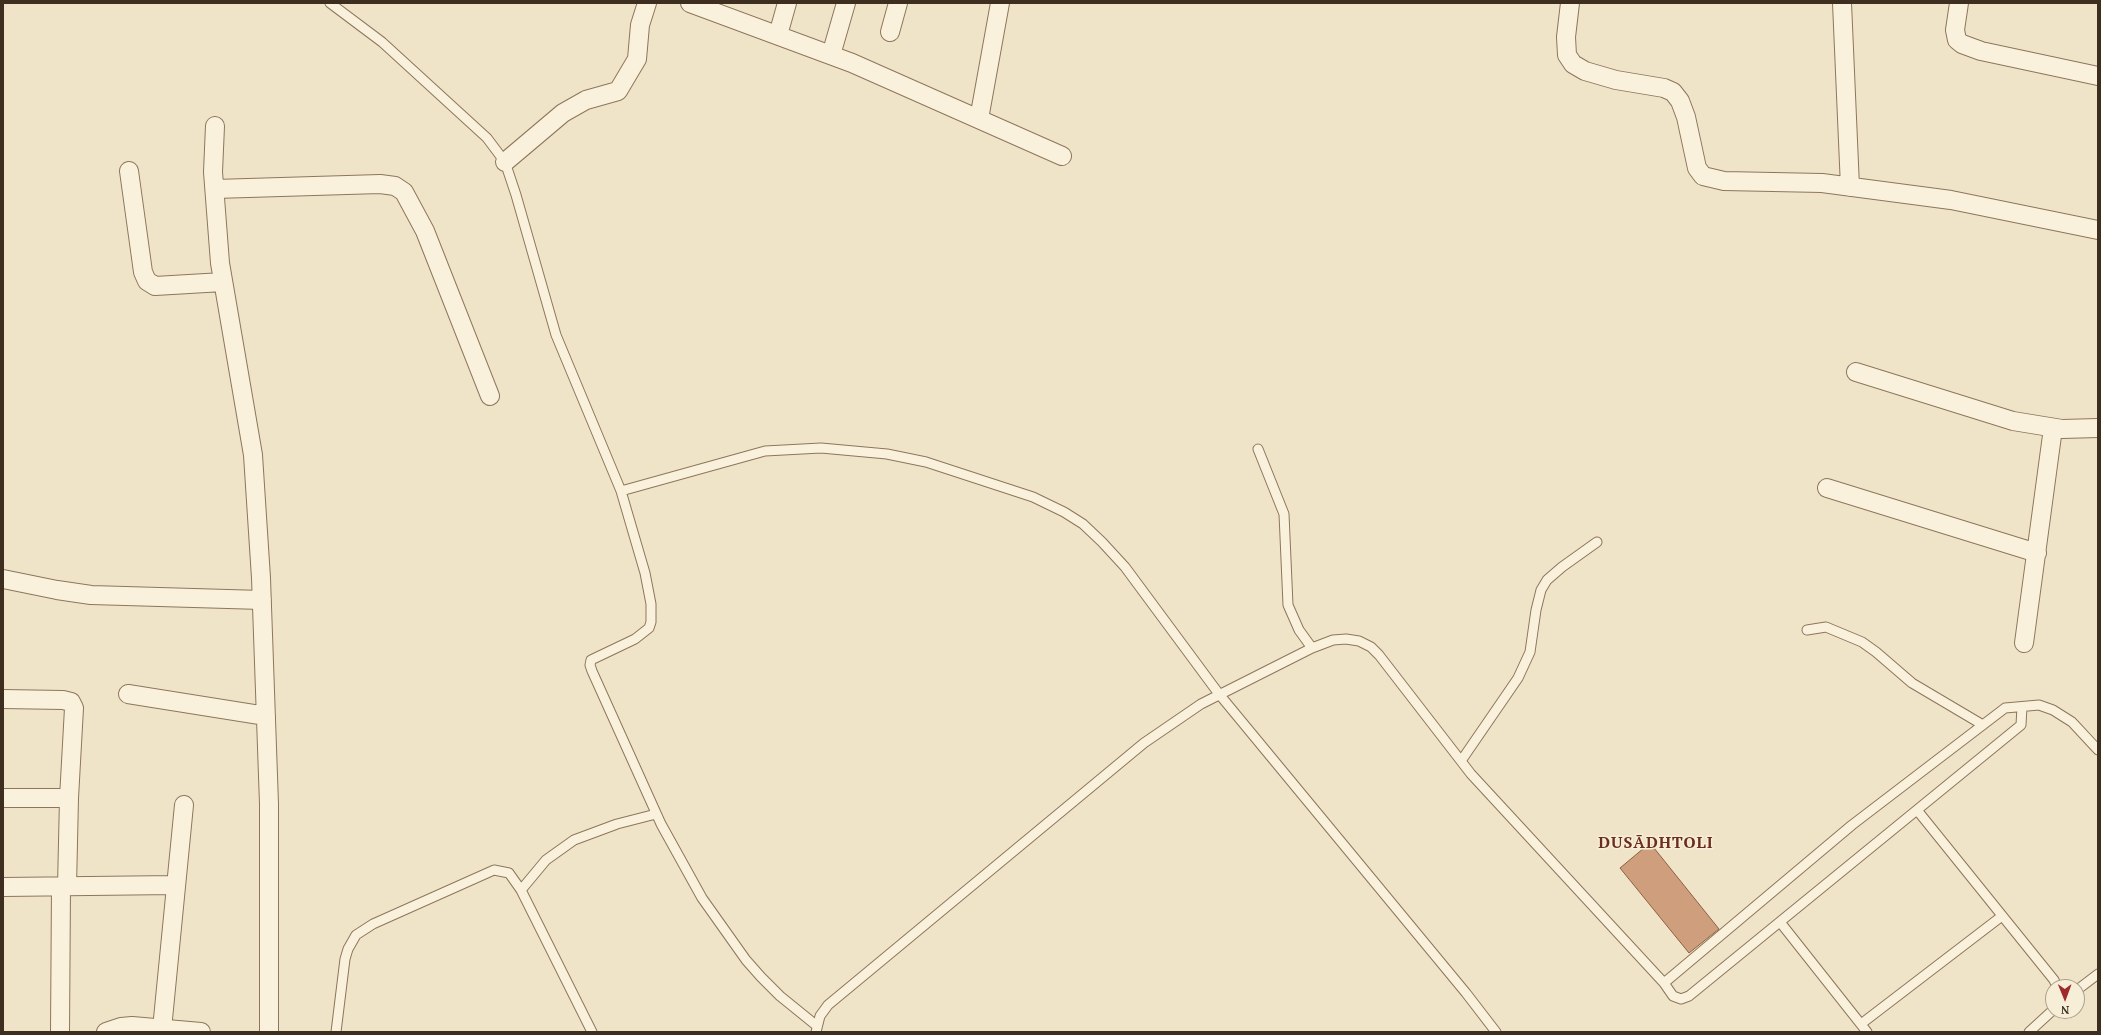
<!DOCTYPE html>
<meta charset="utf-8">
<style>
body{margin:0}
#map{position:relative;width:2101px;height:1035px;overflow:hidden;background:#f0e4c8;font-family:"PT Serif",serif}
canvas{display:block}
.frame{position:absolute;inset:0;border:4px solid #3d2e20;pointer-events:none}
.north{position:absolute;left:2045px;top:979px;width:40px;height:40px;box-sizing:border-box;background:#f7eed8;border:1px solid #ada18e;border-radius:50%;rotate:179deg;font-size:11px;font-weight:700;line-height:16px;text-align:center;color:#3d2e20}
.north::after{content:'';display:block;margin:auto;width:14px;height:18px;background:#9e2a2b;clip-path:polygon(50% 0,100% 100%,50% 72%,0 100%)}
</style>
<div id="map">
<canvas width="2101" height="1035"></canvas>
<div class="frame"></div>
<div class="north">N</div>
</div>
<script>
const context = document.querySelector('canvas').getContext('2d');
context.lineJoin = 'round';
function fillPath(path, color) {
  context.fillStyle = color;
  context.fill(path, 'evenodd');
}
function poly(rows) {
  const path = new Path2D();
  for (const r of rows) {
    path.moveTo(r[0], r[1]);
    for (let i = 2; i < r.length; i += 2) path.lineTo(r[i], r[i + 1]);
  }
  return path;
}
function stroke(path, color, width, dash) {
  context.strokeStyle = color;
  context.lineWidth = width;
  context.lineCap = dash ? 'butt' : 'round';
  context.setLineDash(dash || []);
  context.stroke(path);
}
function drawText(font, color, halo, rows, align = 'center') {
  context.font = font + ' "PT Serif",serif';
  context.lineWidth = 3;
  context.setLineDash([]);
  context.textBaseline = 'middle';
  context.strokeStyle = halo;
  context.fillStyle = color;
  for (const [text, x, y, turn = 0] of rows) {
    context.save();
    context.translate(x, y);
    context.rotate((+turn || 0) * Math.PI / 180);
    context.textAlign = isNaN(turn) ? turn : align;
    if (halo) context.strokeText(text, 0, 0);
    context.fillText(text, 0, 0);
    context.restore();
  }
}
const building = poly([
 [1650,843,1719,929,1689,953,1620,868,1650,843]
]);
const lane = poly([
 [330,3,382,42,487,138,505,162,516,195,556,335,621,491,645,573,651,604,651,622,649,628,635,639,591,660,590,665,592,671,661,824,702,898,746,960,761,977,780,996,817,1026],
 [1258,449,1284,514,1288,605,1299,630,1312,648],
 [621,491,765,451,821,448,887,454,926,462,1033,497,1064,512,1083,524,1102,542,1125,567,1219,694,1466,993,1496,1032],
 [1807,630,1826,627,1862,642,1876,652,1912,683,1983,725],
 [1461,761,1518,678,1530,652,1536,610,1541,590,1547,580,1562,567,1597,542],
 [1917,810,2054,980,2057,987],
 [521,890,546,860,574,840,617,824,656,814],
 [1780,922,1867,1032],
 [1664,983,1852,825,2005,708,2039,705,2053,710,2072,722,2098,750],
 [2077,990,2098,974],
 [1861,1024,2002,916],
 [336,1032,345,959,348,949,356,935,373,924,494,870,509,873,521,890,592,1032],
 [816,1032,820,1016,828,1005,1144,743,1201,704,1312,648,1333,640,1346,639,1359,641,1371,647,1379,655,1471,774,1664,983,1673,996,1681,999,1689,996,2021,725,2022,707],
 [2029,1032,2053,1010]
]);
const street = poly([
 [690,3,852,63,1062,156],
 [1570,3,1566,37,1567,55,1573,64,1585,71,1616,80,1664,88,1673,92,1680,101,1686,117,1697,168,1703,176,1724,181,1822,183,1951,200,2098,230],
 [1842,3,1850,187],
 [1959,3,1955,30,1957,40,1962,44,1981,51,2098,76],
 [890,32,898,3],
 [778,35,787,3],
 [831,55,846,3],
 [979,119,1000,3],
 [215,126,213,172,220,263,253,455,261,578,269,804,269,1032],
 [505,162,563,113,586,100,618,91,637,59,640,25,647,3],
 [129,171,143,272,147,281,155,286,223,282],
 [215,189,380,184,395,186,404,192,425,231,490,396],
 [1856,372,2013,421,2062,429,2098,428],
 [1827,488,2037,553],
 [3,579,57,590,91,595,262,600],
 [2024,643,2053,428],
 [128,694,266,716],
 [3,699,63,700,71,702,74,708,69,798,67,887],
 [3,798,69,798],
 [3,887,175,885],
 [162,1029,184,805],
 [60,1032,61,887],
 [106,1032,121,1027,132,1026,201,1032]
]);
const districtNames = [
 ["DUSĀDHTOLI",1656,843]
];
fillPath(building, '#cf9f7d');
stroke(building, '#8d5f41', 1);
stroke(lane, '#8d765c', 11);
stroke(street, '#8d765c', 20);
stroke(lane, '#faf1dc', 9);
stroke(street, '#faf1dc', 18);
context.letterSpacing = '1px';
drawText('bold 16px', '#6b2e1e', '#f7eed8', districtNames);
context.letterSpacing = '0px';
</script>
